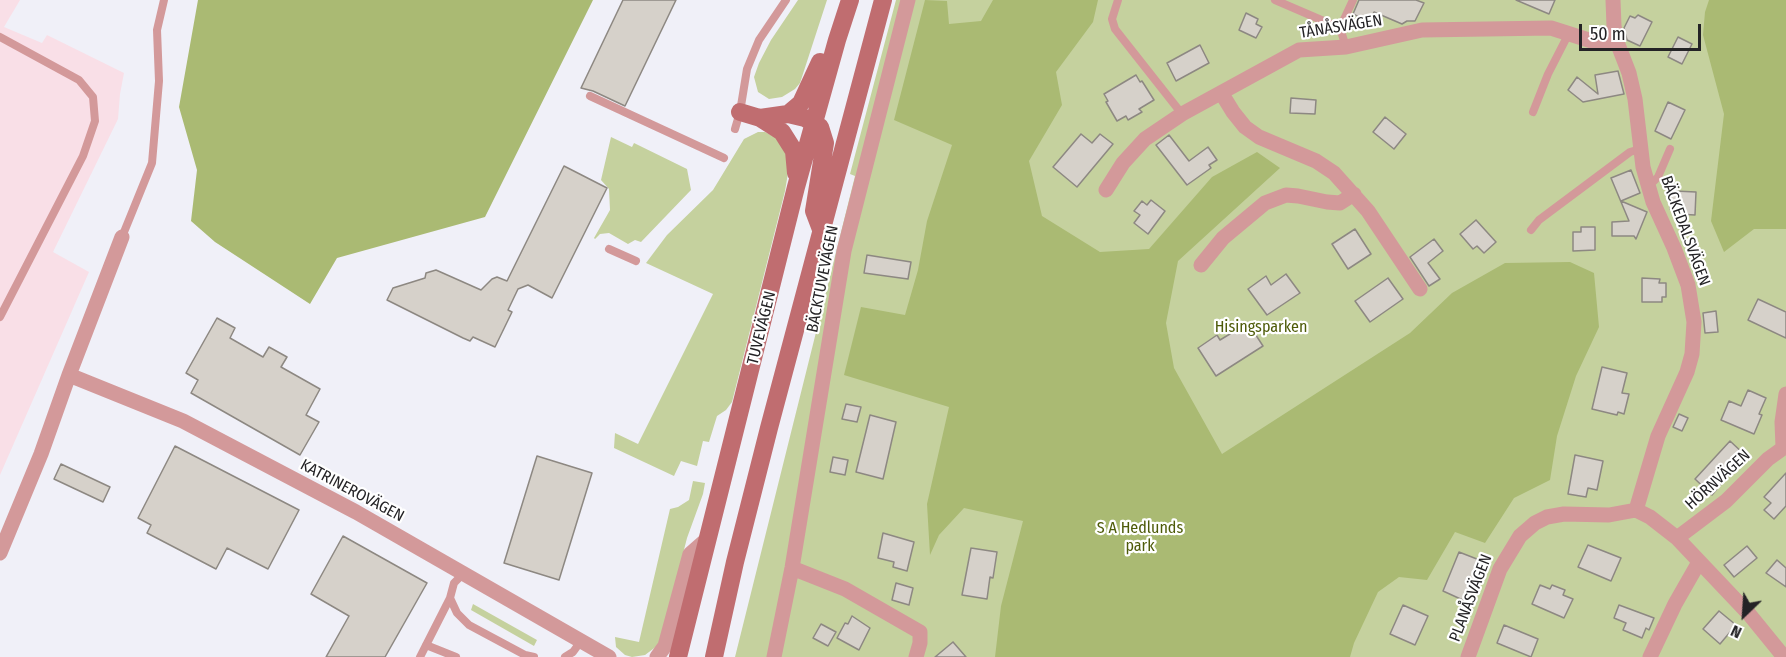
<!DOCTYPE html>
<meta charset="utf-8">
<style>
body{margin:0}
#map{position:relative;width:1786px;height:657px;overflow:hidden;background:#f0f0f8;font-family:"Fira Sans Condensed",sans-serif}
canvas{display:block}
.north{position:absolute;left:1714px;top:585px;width:60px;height:60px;-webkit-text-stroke:4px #fff;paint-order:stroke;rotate:205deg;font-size:16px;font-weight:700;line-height:24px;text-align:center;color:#242326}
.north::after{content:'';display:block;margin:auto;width:21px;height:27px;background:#242326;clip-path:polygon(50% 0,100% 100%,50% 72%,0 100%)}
.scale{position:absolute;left:1579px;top:24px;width:122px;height:27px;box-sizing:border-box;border:3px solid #242326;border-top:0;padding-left:8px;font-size:18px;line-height:21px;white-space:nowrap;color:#242326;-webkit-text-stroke:4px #fff;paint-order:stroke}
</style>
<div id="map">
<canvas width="1786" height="657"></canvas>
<div class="north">N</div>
<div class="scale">50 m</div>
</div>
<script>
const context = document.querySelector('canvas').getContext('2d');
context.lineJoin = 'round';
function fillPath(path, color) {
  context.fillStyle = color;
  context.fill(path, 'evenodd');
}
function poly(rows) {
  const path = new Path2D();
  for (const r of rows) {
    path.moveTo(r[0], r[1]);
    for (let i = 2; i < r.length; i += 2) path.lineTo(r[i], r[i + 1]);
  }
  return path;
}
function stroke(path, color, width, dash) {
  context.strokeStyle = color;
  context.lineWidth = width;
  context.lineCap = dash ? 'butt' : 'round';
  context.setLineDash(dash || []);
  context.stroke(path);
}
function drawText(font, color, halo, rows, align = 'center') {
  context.font = font + ' "Fira Sans Condensed",sans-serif';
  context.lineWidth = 4.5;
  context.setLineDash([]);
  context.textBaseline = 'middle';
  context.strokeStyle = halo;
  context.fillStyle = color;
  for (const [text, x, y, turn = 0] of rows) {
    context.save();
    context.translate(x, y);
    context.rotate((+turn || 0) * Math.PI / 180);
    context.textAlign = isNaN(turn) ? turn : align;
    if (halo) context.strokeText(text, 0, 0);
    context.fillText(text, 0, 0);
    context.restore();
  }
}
const commercial = poly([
 [0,0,20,0,4,27,42,43,47,35,124,73,120,94,118,119,53,252,89,272,0,475]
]);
const green = poly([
 [798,0,827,0,800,83,795,89,782,97,769,99,758,92,754,77,759,63,771,40],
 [896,0,1786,0,1786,657,735,657,855,176,850,174],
 [758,132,765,132,777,138,786,154,788,173,785,191,732,402,726,410,717,416,709,442,703,441,697,466,681,461,674,476,614,448,615,433,638,444,713,294,646,263,667,235,713,190,744,139],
 [611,137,632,147,634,143,687,169,691,190,641,242,635,240,628,244,609,233,600,234,595,239,594,238,610,210,609,189,601,180],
 [693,481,705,483,703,494,687,538,661,640,657,646,645,655,632,657,625,655,616,647,615,637,639,642,670,509,678,507,689,500],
 [473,604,537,640,534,646,471,610]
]);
const forest = poly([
 [198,0,593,0,485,217,337,258,310,304,215,242,191,221,197,170,179,107],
 [925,0,947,1,949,24,981,21,993,0,1098,0,1093,22,1056,72,1062,105,1029,161,1042,216,1100,252,1149,249,1212,177,1257,152,1280,168,1178,261,1166,323,1174,368,1222,454,1410,333,1452,293,1505,263,1570,262,1594,273,1599,327,1576,376,1557,436,1550,480,1514,498,1485,543,1455,532,1427,580,1399,577,1378,592,1354,643,1350,657,995,657,1001,606,1023,521,964,508,939,535,930,555,927,504,949,407,844,375,861,307,905,315,918,270,927,221,952,145,894,120],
 [1709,0,1786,0,1786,229,1754,229,1724,252,1711,221,1724,114,1703,35,1705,12]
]);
const building = poly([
 [623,0,676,0,625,106,593,91,581,88,623,0],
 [1359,0,1416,0,1424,3,1415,21,1407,21,1402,24,1374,12,1369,22,1353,14,1359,0],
 [1516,0,1555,0,1549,14,1516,0],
 [1246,13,1258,19,1256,24,1262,27,1256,38,1239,30,1246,13],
 [1638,15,1652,22,1640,46,1627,40,1624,28,1630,16,1635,18,1638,15],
 [1678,37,1692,44,1682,64,1668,57,1678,37],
 [1200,45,1209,63,1176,81,1167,63,1200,45],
 [1618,71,1624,94,1583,102,1568,90,1577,77,1598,94,1595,75,1618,71],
 [1136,75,1140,82,1142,81,1154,100,1139,109,1142,112,1128,120,1126,116,1117,121,1106,102,1108,101,1104,94,1136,75],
 [1291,98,1316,100,1315,114,1290,113,1291,98],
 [1668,102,1685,110,1671,139,1655,131,1668,102],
 [1385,117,1406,134,1394,149,1373,132,1385,117],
 [1081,134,1092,143,1100,134,1113,144,1077,187,1053,167,1081,134],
 [1169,135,1189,161,1208,147,1217,160,1209,165,1211,168,1187,185,1156,145,1169,135],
 [564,166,607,188,552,298,528,285,518,289,508,310,512,312,495,347,473,337,470,341,463,338,387,300,393,288,425,278,426,273,436,270,481,290,492,279,497,277,507,281,564,166],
 [1631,170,1640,193,1621,201,1647,212,1636,239,1634,236,1612,236,1612,222,1629,221,1611,178,1631,170],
 [1675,191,1696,192,1695,215,1677,214,1677,209,1670,209,1671,195,1675,195,1675,191],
 [1151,200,1165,211,1148,234,1134,223,1140,215,1134,211,1142,201,1147,205,1151,200],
 [1476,220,1496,242,1484,253,1477,246,1473,249,1460,234,1476,220],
 [1581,227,1595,227,1595,250,1573,251,1573,232,1581,232,1581,227],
 [1355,229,1371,254,1348,269,1332,244,1355,229],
 [1434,239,1443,251,1428,263,1440,279,1429,286,1410,257,1434,239],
 [867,255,911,262,908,279,864,273,867,255],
 [1286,274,1300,293,1267,315,1248,289,1266,276,1271,285,1286,274],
 [1388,278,1403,299,1370,322,1355,301,1388,278],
 [1642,278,1660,279,1659,283,1666,283,1666,297,1662,297,1662,302,1642,302,1642,278],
 [1758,299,1786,312,1786,338,1748,320,1758,299],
 [1716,311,1718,332,1705,333,1703,313,1716,311],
 [217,318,235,328,230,338,263,357,269,347,287,357,281,367,320,389,306,415,319,422,300,455,191,393,198,380,186,373,217,318],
 [1248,323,1263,346,1216,376,1198,348,1217,335,1220,340,1248,323],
 [1602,367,1627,373,1622,393,1629,394,1624,414,1618,412,1617,415,1592,409,1602,367],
 [1748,390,1766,398,1759,414,1762,415,1754,434,1721,420,1729,401,1741,406,1748,390],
 [846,404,861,407,857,422,842,419,846,404],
 [1679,414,1688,418,1682,431,1673,427,1679,414],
 [870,415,896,422,883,479,856,472,870,415],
 [1730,441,1745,455,1712,495,1695,479,1730,441],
 [175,446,299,510,268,569,227,548,216,569,147,533,151,525,138,518,175,446],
 [1575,455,1603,461,1597,490,1588,488,1586,497,1568,494,1575,455],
 [537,456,592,473,559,580,504,563,537,456],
 [833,457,848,460,845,475,830,472,833,457],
 [61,464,110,487,103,502,54,479,61,464],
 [1786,473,1786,506,1774,519,1764,510,1771,503,1764,497,1786,473],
 [883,533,914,542,907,571,893,567,894,562,878,558,883,533],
 [343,536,427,583,385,657,326,657,349,616,311,594,343,536],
 [1588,545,1621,558,1611,581,1578,567,1588,545],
 [1747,546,1757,558,1734,577,1724,565,1747,546],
 [971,548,997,552,993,578,990,577,987,599,962,595,971,548],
 [1459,552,1482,561,1465,601,1443,591,1459,552],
 [1777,560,1786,568,1786,587,1766,573,1777,560],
 [896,583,913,588,909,605,892,600,896,583],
 [1540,585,1550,589,1552,585,1565,590,1563,595,1573,599,1564,618,1532,604,1540,585],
 [1403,605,1428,616,1415,645,1390,634,1403,605],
 [1619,605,1654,618,1649,630,1646,628,1642,638,1623,630,1626,623,1614,618,1619,605],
 [1719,611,1736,625,1720,644,1703,629,1719,611],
 [852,616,870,628,859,650,837,638,845,623,848,624,852,616],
 [821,624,836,632,828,646,813,638,821,624],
 [1504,625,1538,639,1531,657,1497,643,1504,625],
 [953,642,966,657,935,657,953,642]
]);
const lane = poly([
 [1118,0,1112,19,1115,29,1182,114],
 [1275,0,1340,28],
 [0,37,79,80,93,97,95,121,83,156,0,317],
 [1346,47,1340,28,1353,0],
 [590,96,724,158],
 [1533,112,1548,74,1569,33],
 [735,129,740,112,747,69,759,40,786,0],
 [1647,184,1654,181,1658,177,1670,149],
 [1531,230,1539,220,1630,152,1640,149],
 [122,237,152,163,159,81,157,30,164,0],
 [609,249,636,261],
 [464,573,454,583,450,598,457,613,469,625,525,655,534,657],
 [426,645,456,657],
 [420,657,450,598],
 [565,657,573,652,581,641]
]);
const street = poly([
 [1613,0,1614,26,1617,42,1629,73,1635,99,1643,167,1653,202,1674,248,1688,285,1694,322,1692,354,1687,372,1658,436,1636,510,1650,517,1677,538,1749,614,1784,657],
 [1222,94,1233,112,1245,127,1259,137,1316,161,1334,173,1368,211,1420,289],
 [1106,190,1123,163,1145,139,1182,114,1299,50,1346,47,1422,30,1551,28,1598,43,1617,42],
 [1201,265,1223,238,1265,203,1286,195,1298,196,1327,202,1340,203,1354,194],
 [69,375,183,421,356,512,609,657],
 [1783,447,1782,422,1786,394],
 [1677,538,1726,501,1768,459,1786,446],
 [0,553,41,454,69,375,122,237],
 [792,568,845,589,920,632,920,643,916,657],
 [657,657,665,646,690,554,707,539],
 [774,657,792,568,844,251,908,0],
 [1468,657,1500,569,1520,536,1535,523,1547,517,1564,514,1609,515,1636,510],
 [1650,657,1675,604,1699,562]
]);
const secondary = poly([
 [740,112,760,118,782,132,794,151,796,173],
 [788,114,801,103,820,62],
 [760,118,788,114,805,118,820,127,825,143,814,211,822,232],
 [678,657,796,187,837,40,850,0],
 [714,657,735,562,769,428,883,0]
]);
const streetNames = [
 ["TÅNÅSVÄGEN",1341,27,-9],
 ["BÄCKEDALSVÄGEN",1685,231,70],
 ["BÄCKTUVEVÄGEN",823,279,-79],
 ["TUVEVÄGEN",762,328,-76],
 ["HÖRNVÄGEN",1718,480,-42],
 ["KATRINEROVÄGEN",352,491,28],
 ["PLANÅSVÄGEN",1471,598,-69]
];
const parkNames = [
 ["Hisingsparken",1261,328],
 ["S A Hedlunds",1140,529],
 ["park",1140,547]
];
fillPath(commercial, '#f9dfe7');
fillPath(green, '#c5d19e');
fillPath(forest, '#aaba73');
fillPath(building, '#d6d1ca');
stroke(building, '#8d8882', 1.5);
stroke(lane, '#d3999a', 8);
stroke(street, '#d3999a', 15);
stroke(secondary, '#c06d70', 18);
drawText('16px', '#242326', '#fff', streetNames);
drawText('16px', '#4e5b09', '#fff', parkNames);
</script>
